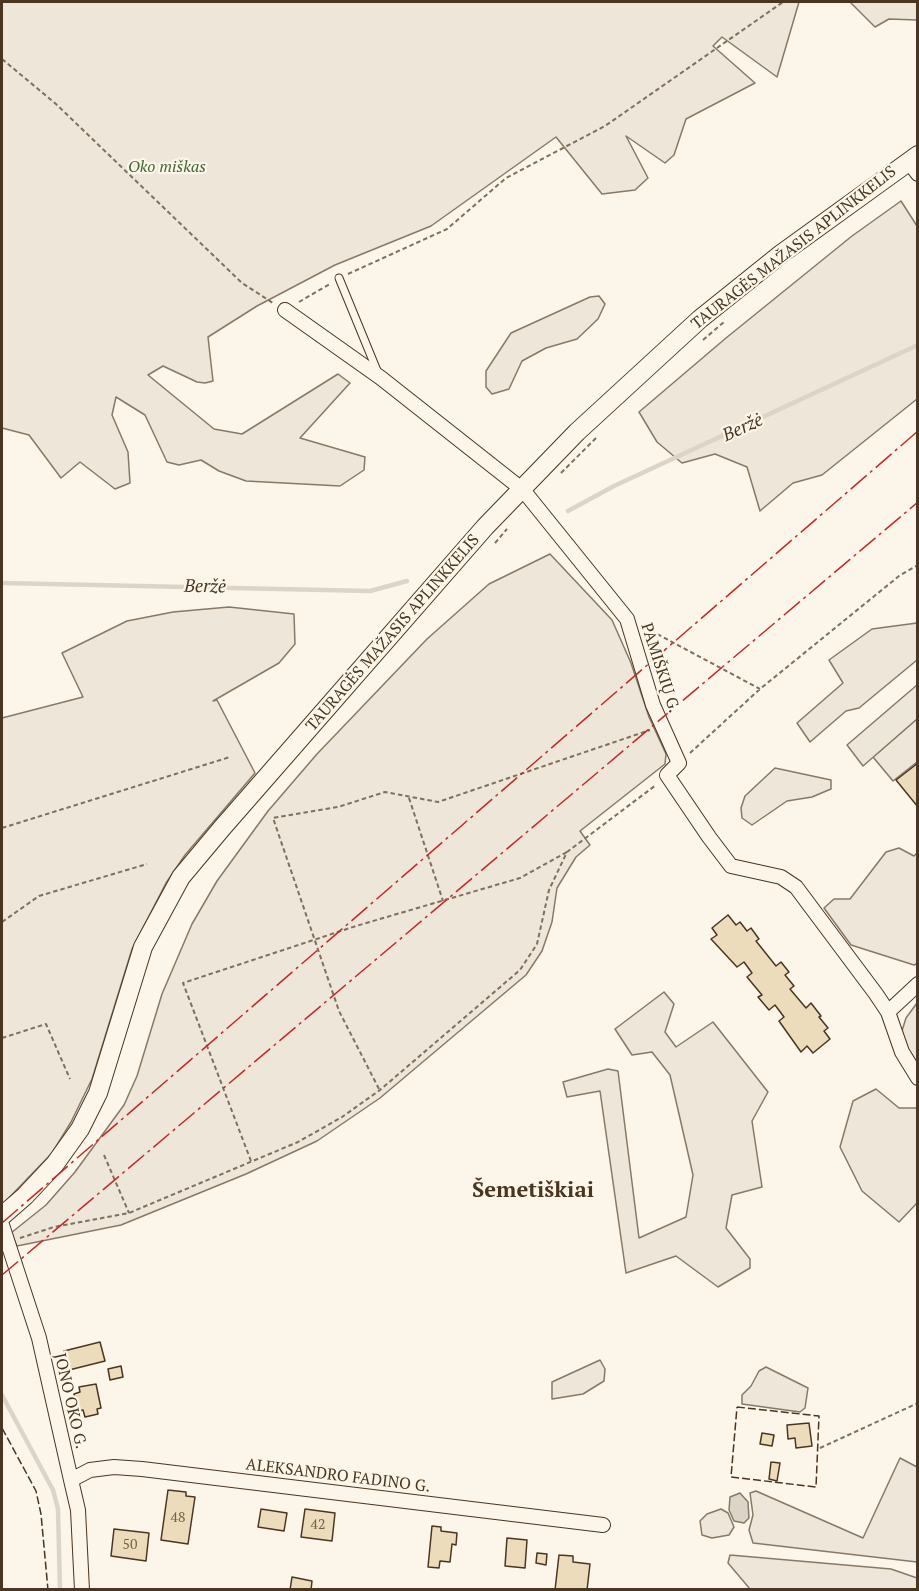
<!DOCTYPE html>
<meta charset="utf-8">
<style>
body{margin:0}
#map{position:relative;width:919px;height:1591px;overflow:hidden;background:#fbf6e9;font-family:"PT Serif",serif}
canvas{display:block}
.frame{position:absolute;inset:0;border:3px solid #4a3520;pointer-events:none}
</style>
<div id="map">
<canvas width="919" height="1591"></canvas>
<div class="frame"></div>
</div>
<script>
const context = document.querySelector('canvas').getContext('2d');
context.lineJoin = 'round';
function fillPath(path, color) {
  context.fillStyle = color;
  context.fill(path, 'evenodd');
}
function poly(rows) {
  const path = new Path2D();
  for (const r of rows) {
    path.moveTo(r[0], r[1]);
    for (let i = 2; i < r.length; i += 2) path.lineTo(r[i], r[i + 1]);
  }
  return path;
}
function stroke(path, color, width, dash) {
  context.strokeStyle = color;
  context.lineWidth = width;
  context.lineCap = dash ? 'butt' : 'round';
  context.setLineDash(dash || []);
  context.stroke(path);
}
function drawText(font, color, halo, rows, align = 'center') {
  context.font = font + ' "PT Serif",serif';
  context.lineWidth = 4.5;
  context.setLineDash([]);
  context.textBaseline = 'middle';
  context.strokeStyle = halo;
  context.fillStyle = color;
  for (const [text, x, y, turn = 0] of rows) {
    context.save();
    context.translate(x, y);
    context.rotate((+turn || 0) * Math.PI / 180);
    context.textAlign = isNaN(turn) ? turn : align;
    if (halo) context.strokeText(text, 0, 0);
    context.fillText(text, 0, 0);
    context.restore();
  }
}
const green = poly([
 [2,2,799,2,777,77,722,37,713,46,755,83,686,119,674,155,665,163,626,136,648,178,635,190,602,194,556,137,431,226,335,265,257,306,208,337,213,381,205,383,197,382,163,366,148,375,214,429,242,434,338,374,350,383,300,438,365,457,364,470,340,486,246,481,219,471,201,460,179,465,167,462,145,415,116,397,112,415,128,452,130,483,115,489,80,462,61,478,29,435,2,428,2,2],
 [850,2,917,2,917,20,889,19,875,27,850,2],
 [901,201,917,226,917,399,822,475,793,483,760,511,747,467,715,454,682,463,657,442,639,412,726,338,852,236,901,201],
 [599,296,605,304,598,319,577,339,546,348,522,361,509,389,492,394,486,387,486,371,511,333,590,297,599,296],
 [550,554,612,620,631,663,649,717,666,754,665,764,580,831,590,845,576,857,557,888,552,922,542,951,526,975,380,1098,317,1141,246,1174,121,1225,17,1246,11,1233,46,1205,75,1172,124,1105,137,1076,162,994,192,924,217,881,268,811,317,754,427,639,489,584,550,554],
 [229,607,294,614,295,644,279,663,213,701,217,700,255,773,185,855,166,883,132,949,92,1079,71,1122,52,1153,2,1205,2,718,83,697,62,653,127,621,173,612,229,607],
 [917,623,917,660,859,708,846,711,810,742,797,723,843,683,829,660,872,629,917,623],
 [917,719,917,762,893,781,873,757,917,719],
 [775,768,831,780,831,789,812,797,787,801,752,825,742,818,741,808,745,796,775,768],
 [899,848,914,856,917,853,918,963,914,965,851,945,824,908,834,899,850,899,886,852,899,848],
 [664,992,674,1004,665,1032,676,1047,713,1022,768,1092,752,1121,762,1187,732,1195,726,1228,750,1259,750,1268,718,1287,676,1256,626,1273,600,1091,567,1097,563,1082,608,1069,618,1071,639,1238,686,1217,693,1175,670,1075,652,1052,632,1055,615,1029,664,992],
 [917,1003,917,1072,901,1034,906,1018,917,1003],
 [876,1089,899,1108,917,1108,917,1203,899,1222,862,1191,840,1147,853,1101,876,1089],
 [600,1360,605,1369,604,1381,583,1394,552,1399,552,1382,600,1360],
 [766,1367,808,1388,805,1408,800,1412,742,1404,742,1395,751,1386,759,1371,766,1367],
 [900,1458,917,1467,917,1562,753,1543,749,1530,753,1515,750,1493,756,1491,863,1538,900,1458],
 [721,1509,728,1513,734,1527,729,1535,712,1538,702,1535,700,1521,707,1514,721,1509],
 [730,1555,891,1569,917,1578,917,1589,750,1589,728,1563,730,1555]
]);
const parking = poly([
 [917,685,917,719,863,766,847,745,917,685]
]);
const water = poly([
 [740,1493,748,1502,749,1518,744,1523,734,1521,729,1510,730,1497,740,1493]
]);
const stream = poly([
 [568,511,614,486,918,345],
 [2,583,370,591,407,581],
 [2,1395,53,1490,58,1509,60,1590]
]);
const building = poly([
 [918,763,918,807,896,780,918,763],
 [728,915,736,925,740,922,747,931,751,928,759,939,756,941,776,966,781,962,789,972,785,975,794,986,790,989,806,1008,811,1003,821,1016,819,1017,828,1028,824,1031,830,1039,813,1053,807,1046,801,1052,779,1021,784,1017,775,1005,769,1010,758,997,762,995,747,977,752,973,744,962,737,967,711,939,717,935,712,928,728,915],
 [100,1342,105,1361,69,1370,64,1351,100,1342],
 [121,1366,123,1377,110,1380,108,1369,121,1366],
 [96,1384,101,1408,97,1409,98,1414,85,1417,83,1410,77,1411,74,1394,80,1392,79,1387,96,1384],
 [809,1423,812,1446,796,1448,795,1438,788,1439,787,1425,809,1423],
 [762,1433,774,1435,772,1446,760,1444,762,1433],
 [771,1462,780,1463,777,1481,769,1479,771,1462],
 [168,1490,186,1492,186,1496,195,1497,188,1544,161,1540,168,1490],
 [261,1509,287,1513,284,1531,258,1527,261,1509],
 [305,1509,335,1513,332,1541,301,1537,305,1509],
 [432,1526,441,1527,441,1531,457,1533,456,1545,452,1544,450,1562,440,1561,439,1568,428,1567,432,1526],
 [114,1529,149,1533,146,1561,111,1556,114,1529],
 [507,1538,527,1540,525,1568,505,1566,507,1538],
 [537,1553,547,1554,546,1565,536,1563,537,1553],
 [559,1555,573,1556,573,1562,590,1564,587,1590,555,1590,559,1555],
 [292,1577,312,1581,311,1590,290,1590,292,1577]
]);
const path = poly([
 [2,59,56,104,242,283,273,303],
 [348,274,447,229,506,178,605,126,783,2],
 [299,302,330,284],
 [703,340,724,322],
 [561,473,597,437],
 [495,543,507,529],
 [644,627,760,689],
 [690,753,760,689,899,576,918,565],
 [409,798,443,901],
 [2,828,230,757],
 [2,922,39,896,147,864],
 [2,1038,46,1024,70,1079],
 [379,1089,339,1011,273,818,338,807,385,792,438,802,650,730],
 [104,1155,129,1213],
 [251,1161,183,983,356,926,520,878,567,852],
 [20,1238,54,1227,129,1213,298,1142,342,1117,380,1090,520,970,537,944,549,890,567,852,656,785],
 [820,1448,918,1403]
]);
const lane = poly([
 [339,278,378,373]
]);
const street = poly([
 [908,161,918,174],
 [285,310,381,378,523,490,627,619,653,705,679,763,667,775,709,837,731,866,781,877,796,887,876,994,888,1012,902,1052,918,1078],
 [888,1012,918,984],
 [2,1225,39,1338,71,1480,78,1510,82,1590],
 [71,1480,90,1470,114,1467,142,1469,603,1525]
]);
const secondary = poly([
 [2,1216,25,1196,55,1164,80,1129,98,1093,143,947,181,877,222,828,485,527,577,432,700,319,781,254,918,155]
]);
const fence = poly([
 [737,1407,819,1416,816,1487,731,1477,737,1407],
 [2,1428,36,1491,41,1514,48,1590]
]);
const power = poly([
 [2,1223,918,431],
 [2,1275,918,502]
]);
const numberNames = [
 ["48",178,1518],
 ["42",318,1525],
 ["50",130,1545]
];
const parkNames = [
 ["Oko miškas",167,167]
];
const streetNames = [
 ["TAURAGĖS MAŽASIS APLINKKELIS",794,248,-38],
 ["TAURAGĖS MAŽASIS APLINKKELIS",393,633,-49],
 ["PAMIŠKIŲ G.",660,668,72],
 ["JONO OKO G.",70,1401,77],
 ["ALEKSANDRO FADINO G.",338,1476,7]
];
const waterNames = [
 ["Beržė",743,428,-25],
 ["Beržė",205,587,1]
];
const districtNames = [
 ["Šemetiškiai",533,1191]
];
fillPath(green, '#ede6d9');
stroke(green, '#887966', 1.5);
fillPath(parking, '#ede7d9');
stroke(parking, '#887966', 1.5);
fillPath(water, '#dcd4c6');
stroke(water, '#887966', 1.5);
stroke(stream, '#dcd4c6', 4.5);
fillPath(building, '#ecdcbc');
stroke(building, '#4a3520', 1.5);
stroke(lane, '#4a3520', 9);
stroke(street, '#4a3520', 16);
stroke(secondary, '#4a3520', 20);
stroke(path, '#7f6f5c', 2, [4.5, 3]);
stroke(lane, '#fbf6e9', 7);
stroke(street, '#fbf6e9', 14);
stroke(secondary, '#fbf6e9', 18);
stroke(fence, '#4a3520', 1.5, [8, 3]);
stroke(power, '#c62828', 1.5, [21, 4.5, 3, 4.5]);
drawText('14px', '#725f47', null, numberNames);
drawText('italic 16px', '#436837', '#fbf6e9', parkNames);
drawText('16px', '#4a3520', '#fbf6e9', streetNames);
drawText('italic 18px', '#4a3520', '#fbf6e9', waterNames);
drawText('bold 22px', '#4a3520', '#fbf6e9', districtNames);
</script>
